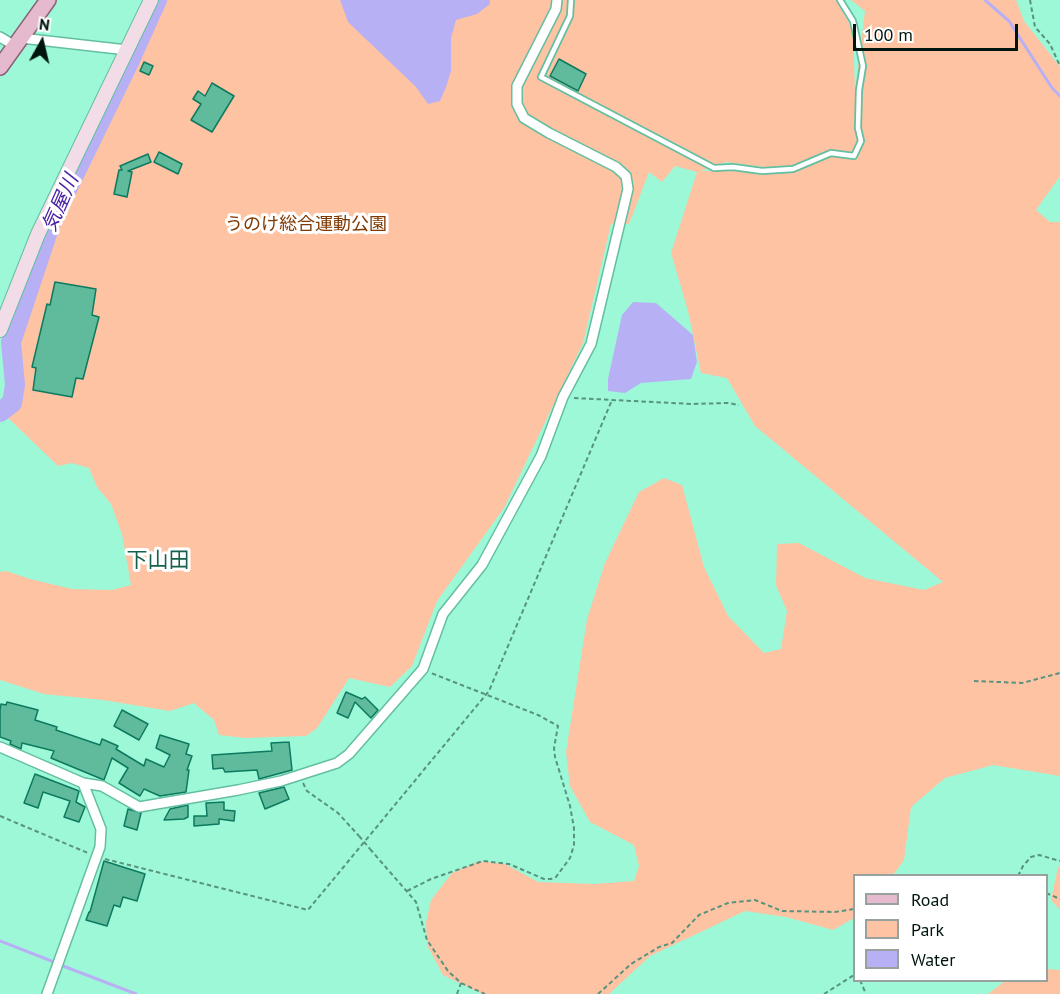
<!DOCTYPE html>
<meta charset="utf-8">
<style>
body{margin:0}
#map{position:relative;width:1060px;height:994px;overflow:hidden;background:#9df8d8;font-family:"PT Sans",sans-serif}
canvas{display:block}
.legend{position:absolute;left:853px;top:874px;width:195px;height:108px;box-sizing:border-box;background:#fff;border:2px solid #99a19e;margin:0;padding:8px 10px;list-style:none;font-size:18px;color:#00150d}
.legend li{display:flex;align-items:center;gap:12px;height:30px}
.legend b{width:30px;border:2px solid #99a19e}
.north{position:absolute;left:12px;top:12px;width:60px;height:60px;-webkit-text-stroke:4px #fff;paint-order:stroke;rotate:8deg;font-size:16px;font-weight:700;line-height:24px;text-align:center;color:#00150d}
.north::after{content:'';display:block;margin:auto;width:21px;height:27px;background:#00150d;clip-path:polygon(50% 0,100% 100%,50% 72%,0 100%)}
.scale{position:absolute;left:853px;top:24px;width:165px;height:27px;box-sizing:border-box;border:3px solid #00150d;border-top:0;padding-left:8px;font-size:18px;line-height:21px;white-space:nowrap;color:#00150d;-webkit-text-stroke:4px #fff;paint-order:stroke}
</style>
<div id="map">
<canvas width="1060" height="994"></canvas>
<ul class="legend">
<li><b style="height:8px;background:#e5bacf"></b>Road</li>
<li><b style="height:16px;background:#fec3a3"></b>Park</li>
<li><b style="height:16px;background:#b8b0f4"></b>Water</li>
</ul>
<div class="north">N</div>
<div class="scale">100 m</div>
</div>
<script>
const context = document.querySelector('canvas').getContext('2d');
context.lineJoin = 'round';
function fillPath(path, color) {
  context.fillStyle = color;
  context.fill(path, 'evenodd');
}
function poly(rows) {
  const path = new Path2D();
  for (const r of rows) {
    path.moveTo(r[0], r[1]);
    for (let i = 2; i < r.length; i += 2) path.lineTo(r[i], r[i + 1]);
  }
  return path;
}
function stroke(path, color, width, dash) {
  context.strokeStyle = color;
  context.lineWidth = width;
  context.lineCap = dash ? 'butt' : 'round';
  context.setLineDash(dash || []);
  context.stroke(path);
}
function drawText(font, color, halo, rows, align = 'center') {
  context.font = font + ' "PT Sans","Noto Sans JP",sans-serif';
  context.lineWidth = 6;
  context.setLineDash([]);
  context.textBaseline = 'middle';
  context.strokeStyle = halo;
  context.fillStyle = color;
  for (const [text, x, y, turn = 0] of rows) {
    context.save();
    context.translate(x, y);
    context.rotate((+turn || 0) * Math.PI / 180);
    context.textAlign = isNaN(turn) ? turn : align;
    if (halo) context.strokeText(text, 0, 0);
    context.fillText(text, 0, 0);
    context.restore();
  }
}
const green = poly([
 [163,0,838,0,853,32,855,92,865,11,851,0,1016,0,1024,21,1060,67,1060,176,1036,210,1050,222,1060,222,1060,776,993,765,945,778,911,807,904,860,893,875,854,876,854,918,833,930,786,917,745,911,650,956,609,994,482,994,443,975,427,945,426,922,431,900,452,873,479,861,505,864,538,882,594,884,634,881,639,866,634,845,590,822,570,786,566,752,587,619,605,563,639,492,664,478,682,485,704,567,728,616,764,653,781,649,787,611,776,585,777,544,799,543,865,578,924,590,943,582,755,426,727,378,701,373,688,311,671,253,697,172,675,166,662,182,649,172,629,224,611,224,583,343,504,508,437,601,412,666,390,687,349,678,317,728,306,736,245,738,219,735,214,720,194,703,170,711,103,700,44,694,0,680,0,572,6,571,30,579,72,589,112,590,131,585,122,534,111,504,97,487,89,468,72,463,58,466,7,417,21,333,57,227],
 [726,162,786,170,700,171],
 [1058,867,1060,867,1060,910,1051,900],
 [1047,969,1060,970,1060,994,988,994,1005,981,1046,980]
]);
const water = poly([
 [340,0,490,0,490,4,477,14,456,20,451,38,451,71,446,87,440,101,428,104,416,87,348,22],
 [633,302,656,303,693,335,697,362,691,379,641,383,625,393,608,391,608,379,622,315]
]);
const stream = poly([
 [985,0,1009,21,1052,88,1060,96],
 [0,941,54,962],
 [63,966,136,994]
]);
const river = poly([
 [0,412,12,403,15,385,11,342,51,222,130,60,157,0]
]);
const building = poly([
 [559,59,586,74,578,91,550,76,559,59],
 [144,62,153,66,149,75,140,71,144,62],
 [212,83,234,96,212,132,191,120,201,104,193,99,198,91,205,96,212,83],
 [159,152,182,164,178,174,154,162,159,152],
 [148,154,151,162,128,171,132,172,127,197,114,194,119,170,122,170,120,166,148,154],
 [55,282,96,289,92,315,99,317,83,379,76,378,72,397,33,390,36,368,32,367,47,304,50,305,55,282],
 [346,692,362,699,365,697,378,710,371,718,355,702,348,718,337,713,346,692],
 [7,702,38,710,35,720,57,727,56,730,100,745,102,739,118,746,116,749,144,766,146,759,164,767,170,755,156,748,160,735,189,744,186,754,192,756,187,770,189,770,186,792,160,796,144,789,140,796,119,783,128,768,112,758,104,780,51,758,54,751,22,743,21,749,10,744,11,741,0,737,0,710,1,704,6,705,7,702],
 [122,710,148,724,139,740,114,726,122,710],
 [289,742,292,770,259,779,257,770,225,772,223,768,213,769,212,755,272,751,271,743,289,742],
 [35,774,79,791,76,802,85,807,79,822,64,817,70,801,43,792,38,808,24,803,35,774],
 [284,787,289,799,265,809,259,793,284,787],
 [224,802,224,810,235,811,234,821,219,819,219,824,194,826,194,816,207,816,206,803,224,802],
 [188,805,188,817,184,819,164,820,170,809,188,805],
 [128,809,141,813,137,830,124,826,128,809],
 [104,861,145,874,137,901,123,897,120,907,114,905,107,926,86,920,89,912,90,912,104,861]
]);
const path = poly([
 [1030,0,1035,27,1050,44,1060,66],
 [574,398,692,404,728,403,739,405],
 [974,681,1022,683,1060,673],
 [303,783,307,791,338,813,359,836],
 [0,816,88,853],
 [370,849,416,902,427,940,448,971,461,983,485,994],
 [105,859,308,910,489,691,612,400],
 [1018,876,1023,866,1031,857,1039,855,1060,861],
 [407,891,431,879,483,861,509,864,544,879,551,879,556,877,570,858,574,845,574,828,570,806,555,757,554,748,558,726,538,715,431,673],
 [1046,893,1060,899],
 [860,980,866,994],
 [457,994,461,983],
 [598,994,631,964,659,947,672,943,699,915,728,903,755,900,782,911,835,912,854,909],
 [824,994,854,975]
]);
const lane = poly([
 [571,0,570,16,541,77,714,168,733,167,762,171,793,169,831,153,854,156,861,141,858,128,859,90,863,66,853,21,840,0]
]);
const street = poly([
 [0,37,15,46],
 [21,38,127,50],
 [0,747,83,783,102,786,139,807,238,790,281,781,337,763,349,754,423,669,443,614,482,565,541,456,563,397,591,344,628,189,626,176,616,167,549,133,524,118,517,104,517,86,556,9,557,0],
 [47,994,100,847,101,829,83,783]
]);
const secondary = poly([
 [0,330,38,234,151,0]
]);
const primary = poly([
 [0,67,48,0]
]);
const pathBridge = poly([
 [359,836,370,849]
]);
const parkNames = [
 ["うのけ総合運動公園",306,225]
];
const waterNames = [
 ["気屋川",61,203,-66]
];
const quarterNames = [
 ["下山田",158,561]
];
fillPath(green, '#fec3a3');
fillPath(water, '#b8b0f4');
stroke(stream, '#b8b0f4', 3);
stroke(river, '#b8b0f4', 20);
fillPath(building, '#5fbb9c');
stroke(building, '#0d795e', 1.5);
stroke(lane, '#63bfa0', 8);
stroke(street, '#63bfa0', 12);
stroke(secondary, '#63bfa0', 16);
stroke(primary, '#8a6276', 18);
stroke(path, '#57937e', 2, [4.5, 3]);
stroke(lane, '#fff', 4.5);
stroke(street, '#fff', 9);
stroke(secondary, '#f2dce7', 14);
stroke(primary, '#e5bacf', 15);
stroke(pathBridge, '#57937e', 2, [4.5, 3]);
drawText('18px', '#7f3800', '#fff', parkNames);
drawText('italic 20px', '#4b21a4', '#fff', waterNames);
drawText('21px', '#17614c', '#fff', quarterNames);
</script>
